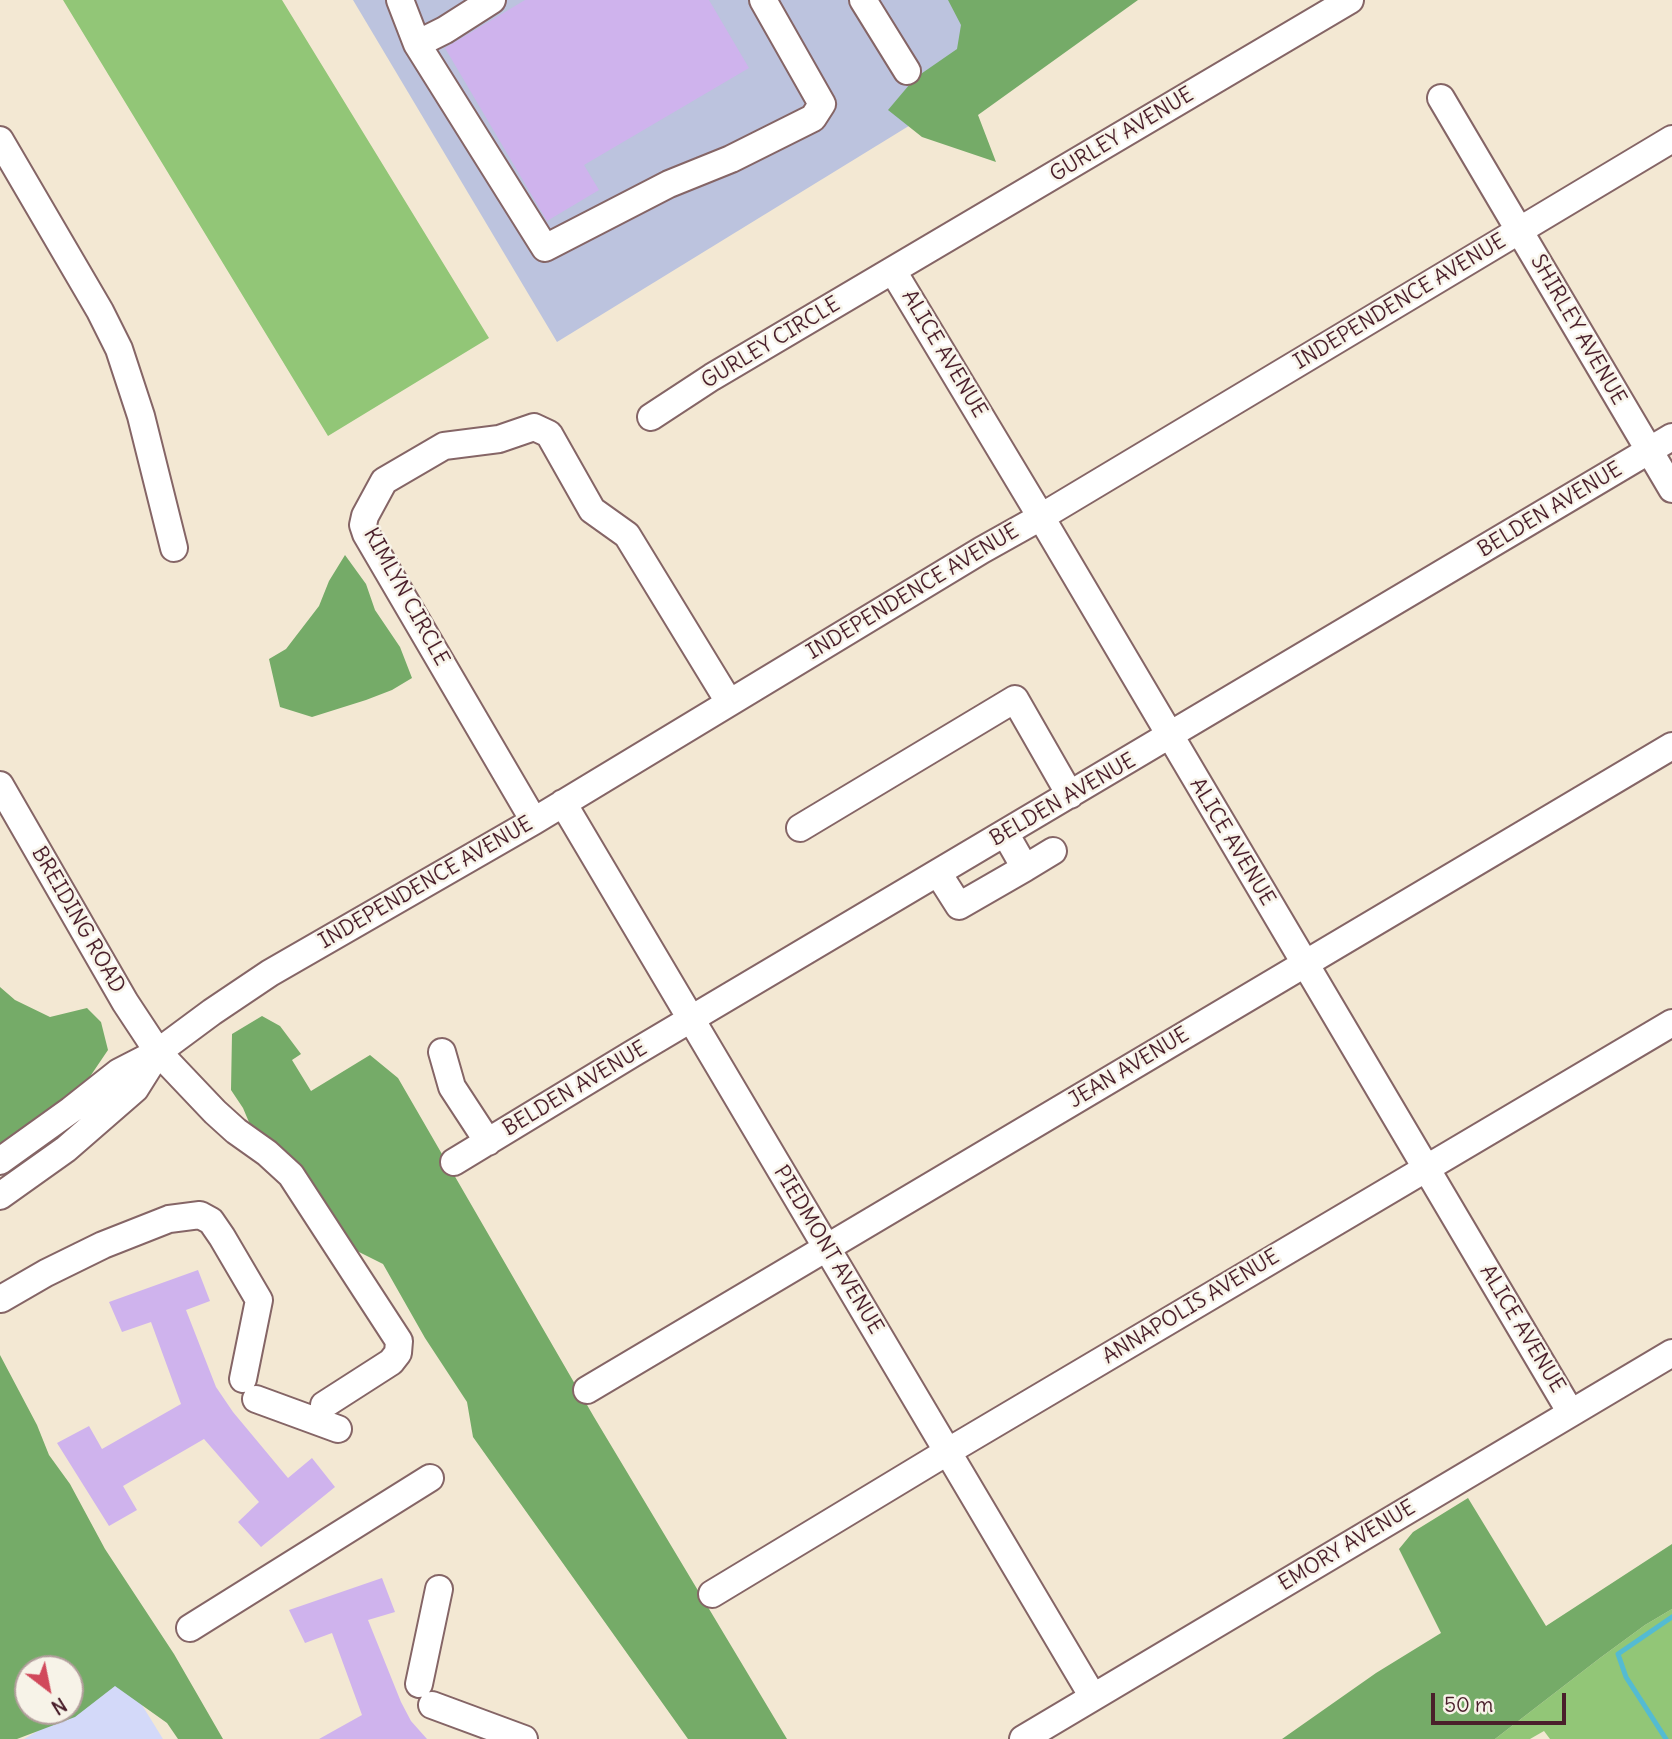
<!DOCTYPE html>
<style>
body{margin:0}
#map{position:relative;width:1672px;height:1739px;overflow:hidden;background:#f3e8d3;font-family:Delius,sans-serif}
canvas{display:block}
.north{position:absolute;left:14px;top:1655px;width:70px;height:70px;box-sizing:border-box;background:#f7f3e8;border:2px solid #b29e9c;border-radius:50%;rotate:148deg;font-size:19px;font-weight:700;line-height:28px;text-align:center;color:#4a1f2b}
.north::after{content:'';display:block;margin:auto;width:24px;height:32px;background:#d1495b;clip-path:polygon(50% 0,100% 100%,50% 72%,0 100%)}
.scale{position:absolute;left:1431px;top:1693px;width:135px;height:32px;box-sizing:border-box;border:4px solid #4a1f2b;border-top:0;padding-left:9px;font-size:21px;line-height:24px;white-space:nowrap;color:#4a1f2b;-webkit-text-stroke:5px #f7f3e8;paint-order:stroke}
</style>
<div id="map">
<canvas width="1672" height="1739"></canvas>
<div class="north">N</div>
<div class="scale">50 m</div>
</div>
<script>
const context = document.querySelector('canvas').getContext('2d');
context.lineJoin = 'round';
function fillPath(path, color) {
  context.fillStyle = color;
  context.fill(path, 'evenodd');
}
function poly(rows) {
  const path = new Path2D();
  for (const r of rows) {
    path.moveTo(r[0], r[1]);
    for (let i = 2; i < r.length; i += 2) path.lineTo(r[i], r[i + 1]);
  }
  return path;
}
function stroke(path, color, width, dash) {
  context.strokeStyle = color;
  context.lineWidth = width;
  context.lineCap = dash ? 'butt' : 'round';
  context.setLineDash(dash || []);
  context.stroke(path);
}
function drawText(font, color, halo, rows, align = 'center') {
  context.font = font + ' Delius,sans-serif';
  context.lineWidth = 5;
  context.setLineDash([]);
  context.textBaseline = 'middle';
  context.strokeStyle = halo;
  context.fillStyle = color;
  for (const [text, x, y, turn = 0] of rows) {
    context.save();
    context.translate(x, y);
    context.rotate((+turn || 0) * Math.PI / 180);
    context.textAlign = isNaN(turn) ? turn : align;
    if (halo) context.strokeText(text, 0, 0);
    context.fillText(text, 0, 0);
    context.restore();
  }
}
const built = poly([
 [126,1679,163,1739,24,1739]
]);
const industrial = poly([
 [353,0,1114,0,557,342]
]);
const green = poly([
 [63,0,282,0,489,338,328,436],
 [1672,1609,1672,1739,1550,1739,1544,1731,1530,1739,1495,1739,1600,1658,1645,1625]
]);
const forest = poly([
 [948,0,1138,0,978,115,996,162,922,137,888,110,915,78,957,49,961,25],
 [345,555,366,584,375,610,400,647,412,678,392,690,366,700,312,717,280,707,269,659,286,649,319,606,329,581],
 [0,987,15,1000,50,1017,87,1008,101,1022,108,1050,87,1081,30,1130,0,1147],
 [262,1016,280,1026,301,1054,292,1060,311,1091,370,1055,398,1078,594,1417,787,1739,688,1739,473,1437,467,1402,425,1338,383,1264,355,1250,254,1134,243,1108,231,1090,232,1034],
 [0,1355,37,1425,49,1455,70,1484,105,1549,174,1654,223,1739,178,1739,167,1723,115,1686,75,1717,17,1739,0,1739],
 [28,1669,70,1669,70,1711,28,1711],
 [1468,1498,1546,1626,1672,1544,1672,1609,1645,1625,1600,1658,1495,1739,1282,1739,1376,1673,1441,1633,1399,1549,1413,1532]
]);
const stream = poly([
 [1666,1739,1626,1677,1618,1654,1672,1617]
]);
const building = poly([
 [525,0,709,0,749,68,584,165,599,190,547,221,445,48],
 [198,1270,210,1301,186,1310,216,1387,233,1412,288,1478,312,1458,335,1487,261,1547,238,1522,259,1502,204,1439,123,1486,137,1510,109,1526,57,1443,89,1426,102,1449,181,1404,151,1322,122,1332,109,1302],
 [382,1578,395,1612,368,1620,401,1702,411,1721,427,1739,319,1739,362,1715,332,1633,305,1643,289,1610]
]);
const minor = poly([
 [400,0,417,44],
 [492,0,445,30,417,44,545,248,669,184,731,159,813,118,822,104,763,0],
 [863,0,907,71],
 [1441,98,1672,489],
 [0,140,100,311,119,349,141,416,174,548],
 [893,271,1041,517,1571,1413],
 [651,417,712,377,1350,0],
 [0,785,125,1002,158,1052,215,1112,236,1131,267,1153,291,1175,399,1341,398,1353,391,1362,324,1405],
 [563,803,1093,1697],
 [534,821,366,534,363,525,365,516,384,481,444,446,499,439,534,427,549,434,592,510,627,535,729,702],
 [800,828,1015,699,1070,795],
 [1025,868,1053,851],
 [938,873,959,906,1025,868,1005,833],
 [442,1052,452,1087,488,1142],
 [0,1161,71,1110,119,1072,158,1052,212,1012,270,973,534,821,982,550,1041,517,1672,139],
 [454,1162,632,1054,1672,437],
 [0,1196,66,1149,135,1089,157,1054],
 [1,1299,46,1273,103,1245,169,1219,200,1215,211,1221,222,1237,259,1300,243,1379],
 [587,1390,1672,746],
 [256,1399,338,1429],
 [712,1594,947,1452,1672,1023],
 [190,1628,430,1478],
 [419,1684,439,1589],
 [432,1705,524,1739],
 [1023,1739,1672,1353]
]);
const streetNames = [
 ["GURLEY AVENUE",1122,135,-31],
 ["INDEPENDENCE AVENUE",1400,302,-31],
 ["SHIRLEY AVENUE",1578,330,60],
 ["GURLEY CIRCLE",771,343,-31],
 ["ALICE AVENUE",944,354,59],
 ["BELDEN AVENUE",1550,510,-31],
 ["INDEPENDENCE AVENUE",913,592,-31],
 ["KIMLYN CIRCLE",406,597,61],
 ["BELDEN AVENUE",1063,800,-30],
 ["ALICE AVENUE",1232,842,59],
 ["INDEPENDENCE AVENUE",426,883,-30],
 ["BREIDING ROAD",78,920,60],
 ["JEAN AVENUE",1129,1068,-31],
 ["BELDEN AVENUE",575,1089,-31],
 ["PIEDMONT AVENUE",828,1250,59],
 ["ANNAPOLIS AVENUE",1191,1307,-31],
 ["ALICE AVENUE",1522,1329,59],
 ["EMORY AVENUE",1347,1546,-31]
];
fillPath(built, '#d3d9f9');
fillPath(industrial, '#bcc3de');
fillPath(green, '#92c677');
fillPath(forest, '#75ab68');
stroke(stream, '#54bbd2', 5);
fillPath(building, '#cfb3ed');
stroke(minor, '#856566', 30);
stroke(minor, '#fff', 26);
drawText('21px', '#4a1f2b', '#f7f3e8', streetNames);
</script>
